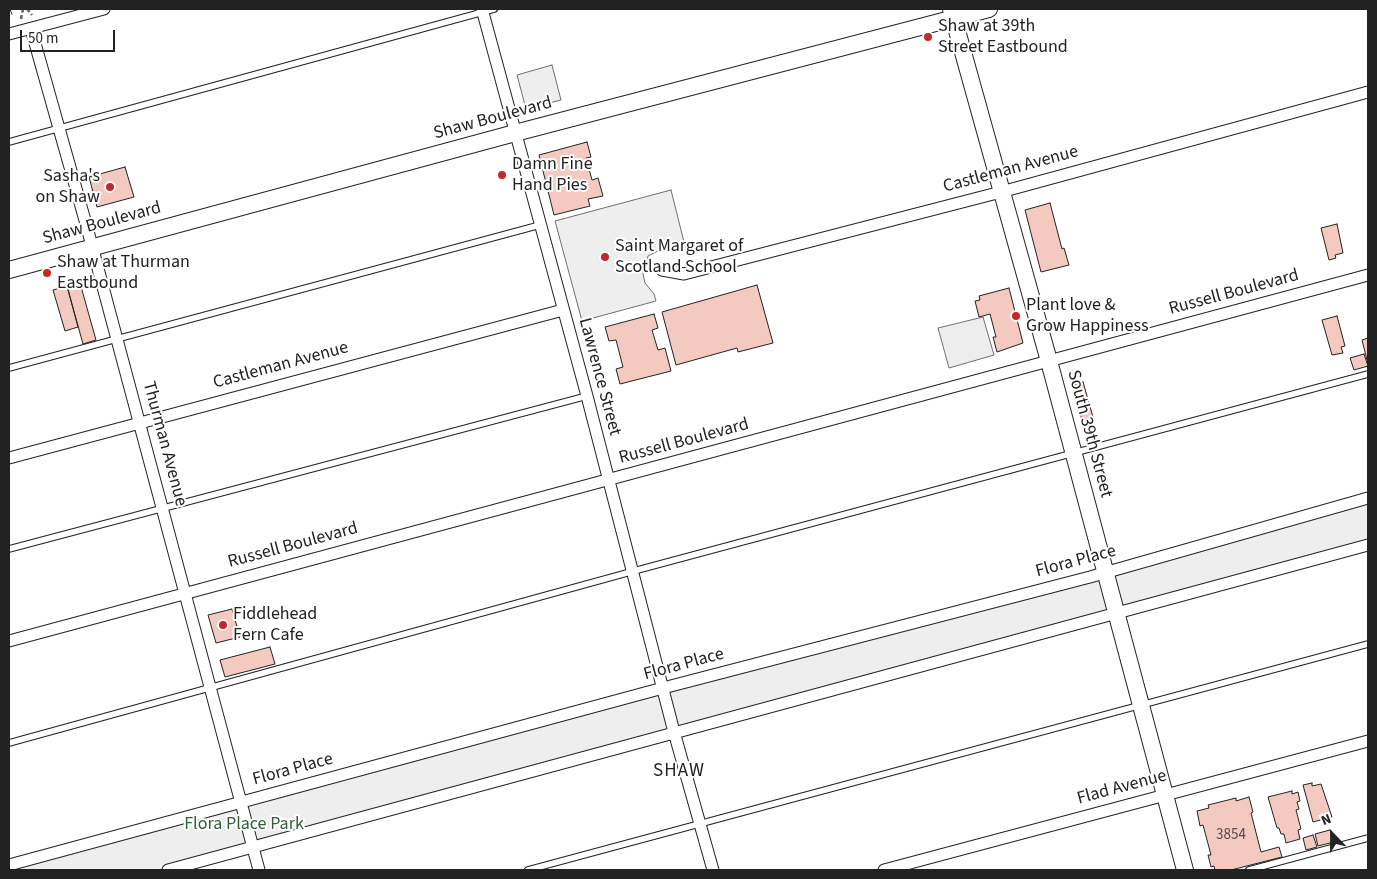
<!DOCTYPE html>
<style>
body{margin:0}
#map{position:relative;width:1377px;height:879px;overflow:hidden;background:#fff;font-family:"Source Sans 3",sans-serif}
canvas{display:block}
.frame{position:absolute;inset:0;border:10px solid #222;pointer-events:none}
.north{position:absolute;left:1307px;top:809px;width:50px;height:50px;-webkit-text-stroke:4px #fff;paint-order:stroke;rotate:338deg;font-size:14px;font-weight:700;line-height:20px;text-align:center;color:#222}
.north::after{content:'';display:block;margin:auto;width:18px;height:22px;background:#222;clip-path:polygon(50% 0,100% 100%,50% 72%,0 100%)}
.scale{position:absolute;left:20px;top:30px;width:95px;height:22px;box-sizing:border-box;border:2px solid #222;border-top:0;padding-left:6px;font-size:15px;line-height:18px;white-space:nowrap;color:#222;-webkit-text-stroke:4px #fff;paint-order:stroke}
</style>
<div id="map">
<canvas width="1377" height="879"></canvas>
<div class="frame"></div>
<div class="north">N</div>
<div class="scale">50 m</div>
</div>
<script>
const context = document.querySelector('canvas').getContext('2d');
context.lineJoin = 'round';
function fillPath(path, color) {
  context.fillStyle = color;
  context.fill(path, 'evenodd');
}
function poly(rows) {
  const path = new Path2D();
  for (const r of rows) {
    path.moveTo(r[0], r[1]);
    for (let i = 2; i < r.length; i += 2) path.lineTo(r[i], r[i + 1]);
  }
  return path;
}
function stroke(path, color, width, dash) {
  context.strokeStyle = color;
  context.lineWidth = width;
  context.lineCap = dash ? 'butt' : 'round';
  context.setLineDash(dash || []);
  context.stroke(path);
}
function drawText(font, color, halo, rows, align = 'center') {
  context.font = font + ' "Source Sans 3",sans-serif';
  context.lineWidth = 4;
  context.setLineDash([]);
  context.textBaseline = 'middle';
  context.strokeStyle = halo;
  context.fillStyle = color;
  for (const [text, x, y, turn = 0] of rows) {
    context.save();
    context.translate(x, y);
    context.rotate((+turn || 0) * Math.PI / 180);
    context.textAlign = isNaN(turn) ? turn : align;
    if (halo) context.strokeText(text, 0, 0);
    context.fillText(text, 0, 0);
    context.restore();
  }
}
const green = poly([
 [552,65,561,100,526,109,517,75,552,65],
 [671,190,686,250,662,249,648,256,643,274,645,283,654,294,656,301,582,321,555,221,671,190],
 [1368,498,1368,545,168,870,9,870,1368,498]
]);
const parking = poly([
 [983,317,994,355,949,368,938,328,983,317]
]);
const building = poly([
 [587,142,591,157,586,158,592,180,598,178,603,196,588,199,590,206,554,215,539,155,587,142],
 [125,167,134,197,97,207,89,177,125,167],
 [1050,203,1062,249,1064,248,1069,265,1041,272,1025,210,1050,203],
 [1337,224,1343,253,1335,255,1336,258,1329,260,1321,228,1337,224],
 [80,283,96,340,83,344,67,286,80,283],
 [757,285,773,343,738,352,737,348,676,365,662,312,757,285],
 [67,286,78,327,65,331,53,290,67,286],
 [1009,288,1023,343,997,352,993,337,996,337,990,314,979,317,975,301,980,300,979,296,1009,288],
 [654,314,658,328,652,330,658,350,665,348,671,371,620,384,616,369,623,367,616,340,609,341,605,327,654,314],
 [1337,316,1345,346,1341,347,1343,353,1332,355,1322,320,1337,316],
 [1368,338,1368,360,1367,360,1362,340,1368,338],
 [1364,354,1368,366,1354,370,1350,358,1364,354],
 [1083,382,1093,417,1082,420,1072,385,1083,382],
 [232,609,240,637,216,643,208,615,232,609],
 [270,647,275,664,225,677,220,660,270,647],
 [1312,783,1312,786,1321,784,1332,817,1313,822,1303,785,1312,783],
 [1292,791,1292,794,1298,792,1300,801,1297,802,1299,809,1296,810,1301,829,1298,830,1300,839,1286,843,1284,834,1281,834,1279,828,1277,828,1268,797,1292,791],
 [1249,797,1253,812,1251,813,1261,852,1279,847,1282,857,1231,870,1215,870,1214,866,1211,867,1208,855,1211,855,1203,825,1200,826,1197,811,1209,808,1208,805,1236,798,1236,801,1249,797],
 [1330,830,1334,842,1318,846,1315,834,1330,830],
 [1313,835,1317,847,1306,850,1303,838,1313,835]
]);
const path = poly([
 [27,9,32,15],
 [21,19,23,9]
]);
const lane = poly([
 [9,142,494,9],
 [9,368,540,225],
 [9,549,587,396],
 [9,743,645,568,1368,374],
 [528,870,1368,644],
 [1249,870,1368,838]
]);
const street = poly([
 [482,9,587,396,674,732,713,870],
 [31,29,88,231,259,870],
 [9,34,104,9],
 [662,270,684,274,1001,192,1368,92],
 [9,458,563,310],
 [9,641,1368,275],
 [9,865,663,688,1090,577,1368,498],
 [168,870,1368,545],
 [884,870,1368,741]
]);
const secondary = poly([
 [951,9,1049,361,1185,870],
 [9,270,515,133,989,9]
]);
const fence = poly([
 [10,9,13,17]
]);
const markers = [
 [928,37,5,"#c62828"],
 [502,175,5,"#c62828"],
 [110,187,5,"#c62828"],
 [605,257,5,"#c62828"],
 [47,273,5,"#c62828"],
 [1016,316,5,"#c62828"],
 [223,625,5,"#c62828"]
];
const numberNames = [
 ["3854",1231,836]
];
const poiNames = [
 ["Shaw at 39th",938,27],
 ["Street Eastbound",938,48],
 ["Damn Fine",512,165],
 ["Hand Pies",512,186],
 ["Sasha's",100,177,"right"],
 ["on Shaw",100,198,"right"],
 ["Saint Margaret of",615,247],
 ["Scotland School",615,268],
 ["Shaw at Thurman",57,263],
 ["Eastbound",57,284],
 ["Plant love &",1026,306],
 ["Grow Happiness",1026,327],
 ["Fiddlehead",233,615],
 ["Fern Cafe",233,636]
];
const streetNames = [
 ["Shaw Boulevard",493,119,-15],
 ["Castleman Avenue",1011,170,-15],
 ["Shaw Boulevard",102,224,-15],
 ["Russell Boulevard",1234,293,-15],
 ["Castleman Avenue",281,366,-15],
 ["Lawrence Street",599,377,75],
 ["South 39th Street",1089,434,75],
 ["Russell Boulevard",684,442,-15],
 ["Thurman Avenue",164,444,75],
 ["Russell Boulevard",293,546,-15],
 ["Flora Place",1076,562,-15],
 ["Flora Place",684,665,-15],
 ["Flora Place",293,770,-15],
 ["Flad Avenue",1122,788,-15]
];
const parkNames = [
 ["Flora Place Park",244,825]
];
const neighbourhoodNames = [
 ["SHAW",679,772]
];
fillPath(green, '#eee');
stroke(green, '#6f6f6f', 1);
fillPath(parking, '#ededed');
stroke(parking, '#6f6f6f', 1);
fillPath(building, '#f3c9c0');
stroke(building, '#222', 1);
stroke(lane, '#222', 8);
stroke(street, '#222', 13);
stroke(secondary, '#222', 18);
stroke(path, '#646464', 2.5, [4, 2.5]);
stroke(lane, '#fff', 5.5);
stroke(street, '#fff', 11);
stroke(secondary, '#fff', 16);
stroke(fence, '#222', 1, [6, 2.5]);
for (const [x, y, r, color] of markers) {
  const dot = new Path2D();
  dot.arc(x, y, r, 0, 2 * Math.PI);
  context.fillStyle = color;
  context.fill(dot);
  stroke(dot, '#fff', 2);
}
drawText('15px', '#564c4a', null, numberNames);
drawText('18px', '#222', '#fff', poiNames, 'left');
drawText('18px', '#222', '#fff', streetNames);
drawText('18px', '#2f5e38', '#fff', parkNames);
context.letterSpacing = '1px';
drawText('19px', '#222', '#fff', neighbourhoodNames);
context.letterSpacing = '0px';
</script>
